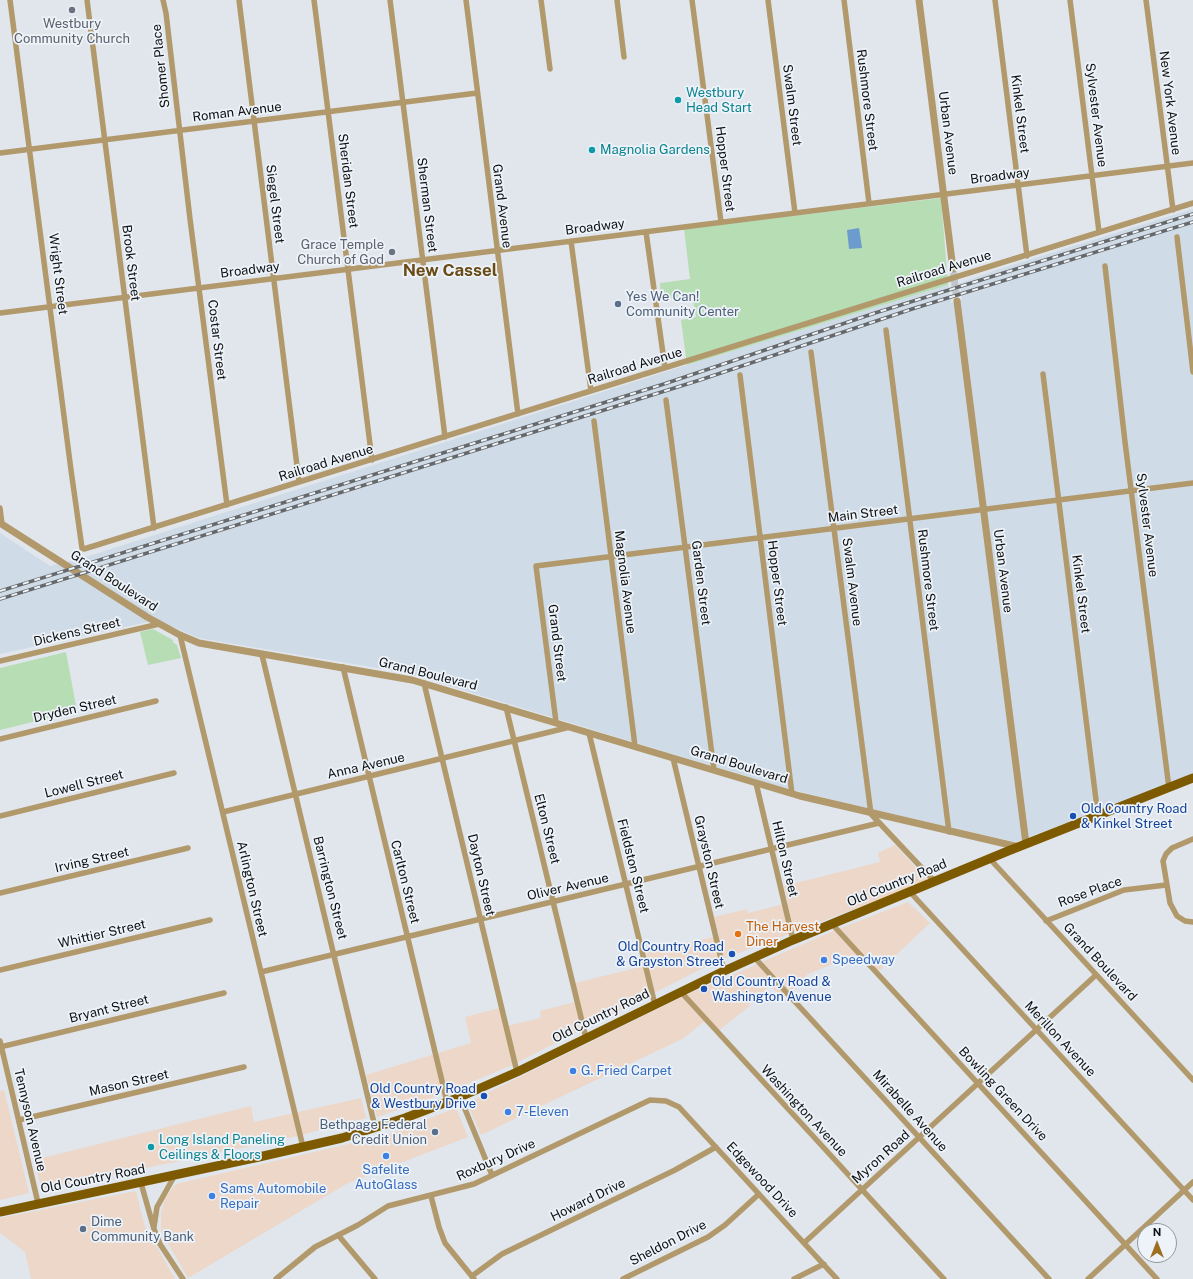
<!DOCTYPE html>
<style>
body{margin:0}
#map{position:relative;width:1193px;height:1279px;overflow:hidden;background:#e0e6ec;font-family:"Public Sans",sans-serif}
canvas{display:block}
.north{position:absolute;left:1137px;top:1223px;width:40px;height:40px;box-sizing:border-box;background:#edf3f9;border:1px solid #94989c;border-radius:50%;rotate:0deg;font-size:11px;font-weight:700;line-height:16px;text-align:center;color:#0e1011}
.north::after{content:'';display:block;margin:auto;width:14px;height:18px;background:#9e6f21;clip-path:polygon(50% 0,100% 100%,50% 72%,0 100%)}
</style>
<div id="map">
<canvas width="1193" height="1279"></canvas>
<div class="north">N</div>
</div>
<script>
const context = document.querySelector('canvas').getContext('2d');
context.lineJoin = 'round';
function fillPath(path, color) {
  context.fillStyle = color;
  context.fill(path, 'evenodd');
}
function poly(rows) {
  const path = new Path2D();
  for (const r of rows) {
    path.moveTo(r[0], r[1]);
    for (let i = 2; i < r.length; i += 2) path.lineTo(r[i], r[i + 1]);
  }
  return path;
}
function stroke(path, color, width, dash) {
  context.strokeStyle = color;
  context.lineWidth = width;
  context.lineCap = dash ? 'butt' : 'round';
  context.setLineDash(dash || []);
  context.stroke(path);
}
function drawText(font, color, halo, rows, align = 'center') {
  context.font = font + ' "Public Sans",sans-serif';
  context.lineWidth = 3.5;
  context.setLineDash([]);
  context.textBaseline = 'middle';
  context.strokeStyle = halo;
  context.fillStyle = color;
  for (const [text, x, y, turn = 0] of rows) {
    context.save();
    context.translate(x, y);
    context.rotate((+turn || 0) * Math.PI / 180);
    context.textAlign = isNaN(turn) ? turn : align;
    if (halo) context.strokeText(text, 0, 0);
    context.fillText(text, 0, 0);
    context.restore();
  }
}
const commercial = poly([
 [895,845,928,881,715,962,512,1065,448,1092,377,1117,366,1075,471,1043,465,1017,503,1007,507,1026,541,1018,540,1011,579,1001,575,983,648,965,646,951,719,936,714,917,747,909,748,913,788,903,784,886,880,862,878,853],
 [908,902,930,923,879,971,860,953,808,974,783,998,770,986,749,1004,750,1006,718,1031,706,1020,684,1038,481,1135,467,1103,686,995,838,929],
 [4,1090,29,1193,0,1200,0,1091],
 [361,1098,366,1118,293,1137,42,1190,34,1160,251,1106,254,1122],
 [456,1108,468,1137,348,1183,188,1278,161,1231,161,1212,166,1196,176,1184,387,1135],
 [136,1191,144,1224,175,1279,31,1279,25,1252,0,1233,0,1218]
]);
const built = poly([
 [1193,209,1193,774,1016,842,866,808,778,786,407,673,199,638,157,620,0,654,0,533,50,566,76,560,687,365,948,285,951,303,958,301,962,299,960,283,996,270]
]);
const green = poly([
 [941,198,948,285,687,365,681,320,696,317,692,295,661,299,660,283,690,279,684,229],
 [153,629,173,640,173,642,177,645,181,658,148,665,140,632],
 [66,652,77,711,0,730,0,668]
]);
const water = poly([
 [859,228,862,248,849,249,847,230]
]);
const tertiaryTunnel = poly([
 [953,269,957,301]
]);
const minor = poly([
 [10,0,71,470,82,548,84,549,1193,203],
 [87,0,154,528],
 [163,0,166,13,190,219,227,505],
 [239,0,299,482],
 [314,0,372,460],
 [390,0,445,437],
 [466,0,518,414],
 [541,0,550,69],
 [617,0,624,57],
 [692,0,721,222],
 [768,0,795,213],
 [844,0,869,203],
 [995,0,1027,256],
 [1070,0,1099,232],
 [1146,0,1173,210],
 [0,153,477,93],
 [646,232,665,368],
 [1177,237,1193,372],
 [571,241,591,391],
 [1105,266,1125,442,1169,788],
 [0,313,1193,163],
 [886,330,949,832],
 [811,352,871,814,935,882],
 [1043,374,1098,816],
 [740,375,792,794],
 [666,400,714,770],
 [594,421,635,746],
 [0,508,2,524],
 [180,635,303,1147],
 [262,655,375,1127],
 [0,661,159,624],
 [343,667,447,1102],
 [424,683,517,1072],
 [506,707,586,1038],
 [556,722,536,566,1193,483],
 [589,733,655,1005],
 [0,739,156,701],
 [673,758,724,971],
 [756,783,793,940],
 [223,812,570,727],
 [0,816,174,773],
 [1193,839,1172,848,1166,854,1163,861,1170,903,1177,916,1185,921,1193,922],
 [990,859,1193,1080],
 [910,892,1193,1200],
 [0,893,188,848],
 [1046,921,1124,890,1166,885],
 [832,924,1157,1279],
 [754,957,1049,1279],
 [0,970,210,920],
 [261,972,879,823],
 [681,992,944,1279],
 [0,1041,38,1203],
 [0,1047,224,993],
 [460,1097,492,1175],
 [19,1120,244,1067],
 [141,1183,154,1229,160,1244,183,1279],
 [431,1196,439,1227,445,1243,474,1279],
 [154,1227,157,1207,175,1175],
 [338,1235,375,1279],
 [805,1242,1096,975],
 [472,1276,502,1254,675,1170,716,1147],
 [276,1279,315,1247,358,1225,388,1206,474,1184,650,1100,666,1101,679,1107,837,1279],
 [623,1279,708,1237,725,1225,759,1194],
 [794,1279,824,1264],
 [1088,1279,1193,1182]
]);
const tertiary = poly([
 [919,0,953,269],
 [957,301,1026,844],
 [0,523,147,617,180,635,199,643,412,680,800,796,1019,847]
]);
const primary = poly([
 [0,1212,259,1157,342,1138,405,1118,460,1097,517,1072,724,971,793,940,1008,851,1193,778]
]);
const rail = poly([
 [0,591,664,384,875,313,1193,214],
 [0,599,700,380,912,309,1193,222]
]);
const markers = [
 [72,10,4,"#6b7280"],
 [678,100,4,"#0f9aa8"],
 [592,150,4,"#0f9aa8"],
 [392,252,4,"#6b7280"],
 [618,304,4,"#5c6f8a"],
 [1073,816,4,"#1a4fb4"],
 [738,934,4,"#e8710a"],
 [732,954,4,"#1a4fb4"],
 [824,960,4,"#3f7fe0"],
 [704,989,4,"#1a4fb4"],
 [573,1071,4,"#3f7fe0"],
 [484,1096,4,"#1a4fb4"],
 [508,1112,4,"#3f7fe0"],
 [435,1132,4,"#5c6f8a"],
 [151,1147,4,"#0f9aa8"],
 [386,1156,4,"#3f7fe0"],
 [212,1196,4,"#3f7fe0"],
 [83,1229,4,"#5c6f8a"]
];
const worshipNames = [
 ["Westbury",72,24],
 ["Community Church",72,39],
 ["Grace Temple",384,245,"right"],
 ["Church of God",384,260,"right"]
];
const streetNames = [
 ["Shomer Place",161,66,-96],
 ["Rushmore Street",867,100,83],
 ["New York Avenue",1170,103,83],
 ["Swalm Street",792,105,83],
 ["Roman Avenue",237,112,-7],
 ["Kinkel Street",1020,114,83],
 ["Sylvester Avenue",1096,115,83],
 ["Urban Avenue",948,133,83],
 ["Hopper Street",725,169,83],
 ["Broadway",1000,176,-7],
 ["Sheridan Street",348,181,83],
 ["Siegel Street",275,204,83],
 ["Sherman Street",427,205,83],
 ["Grand Avenue",502,206,83],
 ["Broadway",595,227,-7],
 ["Brook Street",131,263,83],
 ["Railroad Avenue",944,269,-17],
 ["Broadway",250,270,-7],
 ["Wright Street",58,274,83],
 ["Costar Street",217,340,83],
 ["Railroad Avenue",635,366,-17],
 ["Railroad Avenue",326,463,-17],
 ["Main Street",863,514,-7],
 ["Sylvester Avenue",1147,525,83],
 ["Urban Avenue",1003,571,83],
 ["Rushmore Street",928,580,83],
 ["Grand Boulevard",114,581,33],
 ["Magnolia Avenue",625,582,83],
 ["Swalm Avenue",852,582,83],
 ["Garden Street",701,583,83],
 ["Hopper Street",777,583,83],
 ["Kinkel Street",1081,594,83],
 ["Dickens Street",77,632,-13],
 ["Grand Street",557,643,83],
 ["Grand Boulevard",428,674,14],
 ["Dryden Street",75,709,-13],
 ["Grand Boulevard",739,765,17],
 ["Anna Avenue",366,766,-13],
 ["Lowell Street",84,784,-14],
 ["Elton Street",547,829,76],
 ["Hilton Street",785,859,77],
 ["Irving Street",92,860,-13],
 ["Grayston Street",709,862,77],
 ["Fieldston Street",633,866,76],
 ["Dayton Street",481,875,77],
 ["Carlton Street",405,882,76],
 ["Old Country Road",897,883,-22],
 ["Oliver Avenue",568,887,-13],
 ["Barrington Street",330,888,76],
 ["Arlington Street",252,889,77],
 ["Rose Place",1090,892,-20],
 ["Whittier Street",102,934,-13],
 ["Grand Boulevard",1100,962,47],
 ["Bryant Street",109,1009,-14],
 ["Old Country Road",601,1016,-26],
 ["Merillon Avenue",1060,1039,47],
 ["Mason Street",129,1083,-13],
 ["Bowling Green Drive",1003,1094,47],
 ["Washington Avenue",804,1111,47],
 ["Mirabelle Avenue",910,1111,48],
 ["Tennyson Avenue",30,1120,77],
 ["Myron Road",881,1157,-42],
 ["Roxbury Drive",496,1160,-24],
 ["Old Country Road",93,1179,-11],
 ["Edgewood Drive",762,1180,47],
 ["Howard Drive",588,1200,-26],
 ["Sheldon Drive",668,1243,-27]
];
const cultureNames = [
 ["Westbury",686,93],
 ["Head Start",686,108],
 ["Magnolia Gardens",600,150],
 ["Long Island Paneling",159,1140],
 ["Ceilings & Floors",159,1155]
];
const serviceNames = [
 ["Yes We Can!",626,297],
 ["Community Center",626,312],
 ["Bethpage Federal",427,1125,"right"],
 ["Credit Union",427,1140,"right"],
 ["Dime",91,1222],
 ["Community Bank",91,1237]
];
const transitNames = [
 ["Old Country Road",1081,809],
 ["& Kinkel Street",1081,824],
 ["Old Country Road",724,947,"right"],
 ["& Grayston Street",724,962,"right"],
 ["Old Country Road &",712,982],
 ["Washington Avenue",712,997],
 ["Old Country Road",476,1089,"right"],
 ["& Westbury Drive",476,1104,"right"]
];
const foodNames = [
 ["The Harvest",746,927],
 ["Diner",746,942]
];
const shopNames = [
 ["Speedway",832,960],
 ["G. Fried Carpet",581,1071],
 ["7-Eleven",516,1112],
 ["Safelite",386,1170,"center"],
 ["AutoGlass",386,1185,"center"],
 ["Sams Automobile",220,1189],
 ["Repair",220,1204]
];
const districtNames = [
 ["New Cassel",450,271]
];
fillPath(commercial, '#ecd7c9');
fillPath(built, '#cfdbe6');
fillPath(green, '#b7ddb5');
fillPath(water, '#6c9cce');
stroke(tertiaryTunnel, '#c0c6cb', 7, [7, 3.5]);
stroke(minor, '#b1996c', 5.5);
stroke(tertiary, '#b1996c', 7);
stroke(primary, '#7d5a00', 9);
stroke(rail, '#66696c', 3.5);
stroke(rail, '#edf3f9', 2, [6]);
for (const [x, y, r, color] of markers) {
  const dot = new Path2D();
  dot.arc(x, y, r, 0, 2 * Math.PI);
  context.fillStyle = color;
  context.fill(dot);
  stroke(dot, '#edf3f9', 1.5);
}
drawText('13px', '#5b616d', '#edf3f9', worshipNames);
drawText('13px', '#0e1011', '#edf3f9', streetNames);
drawText('13px', '#0d838f', '#edf3f9', cultureNames, 'left');
drawText('13px', '#4e5e75', '#edf3f9', serviceNames, 'left');
drawText('13px', '#164399', '#edf3f9', transitNames, 'left');
drawText('13px', '#c56008', '#edf3f9', foodNames, 'left');
drawText('13px', '#366cbe', '#edf3f9', shopNames, 'left');
drawText('bold 17px', '#6a4a15', '#edf3f9', districtNames);
</script>
